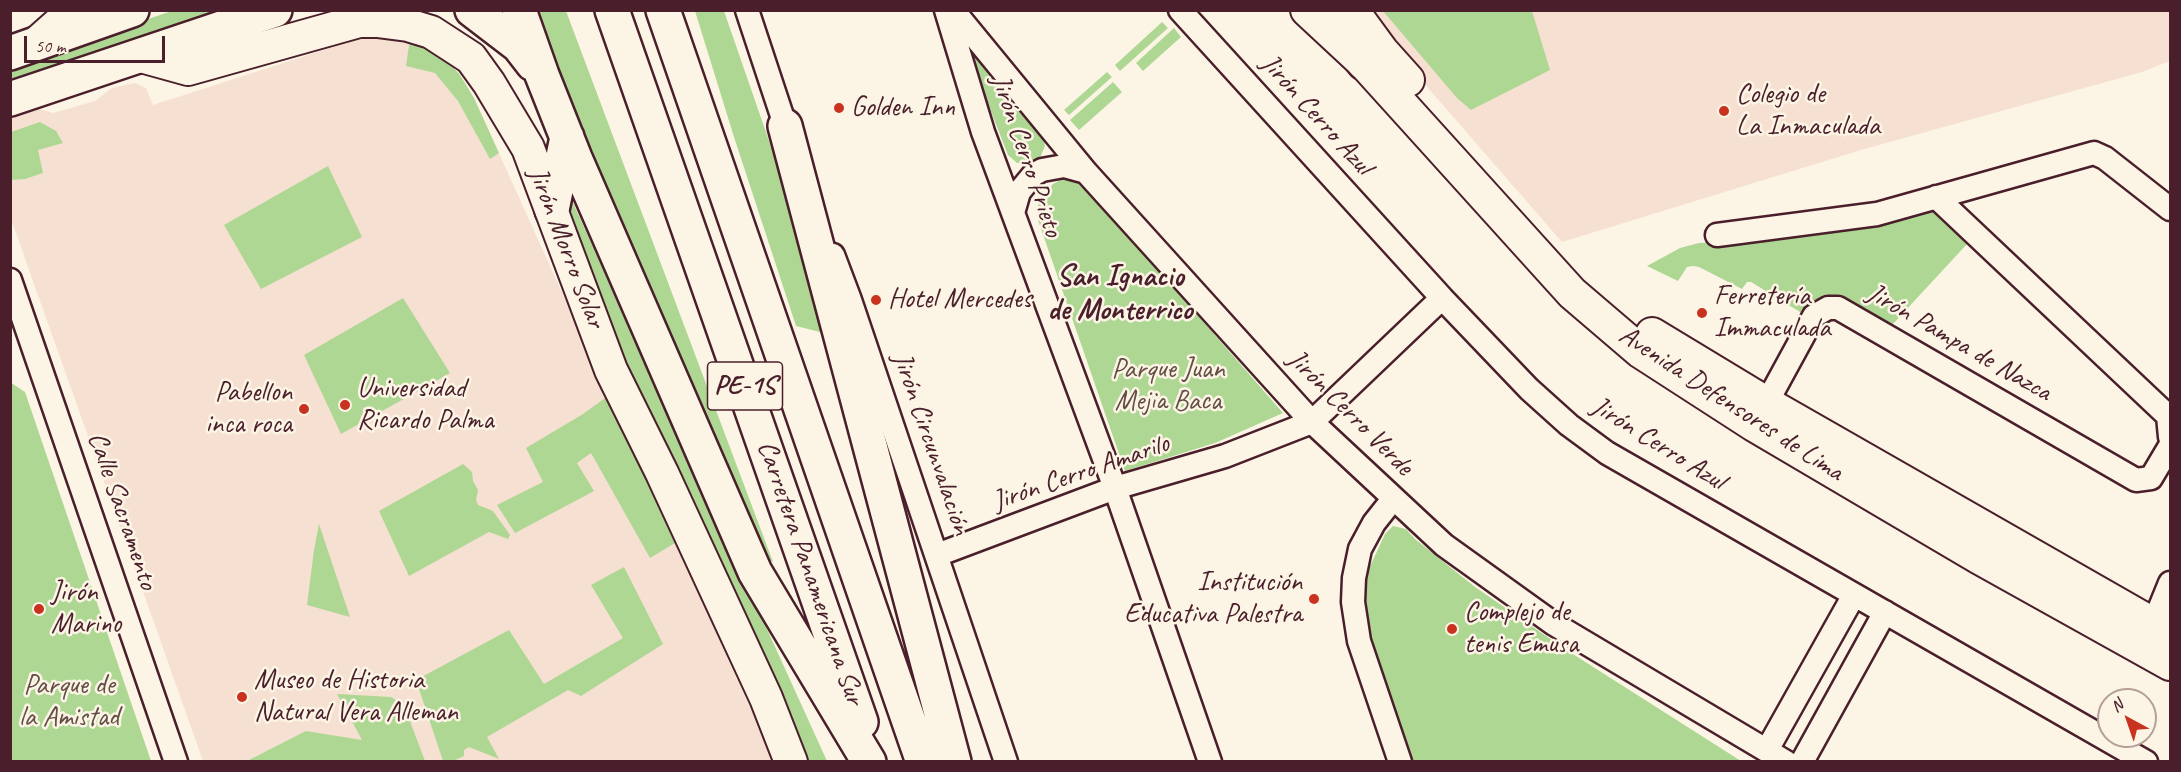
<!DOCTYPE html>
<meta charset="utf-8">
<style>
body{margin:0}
#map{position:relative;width:2181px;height:772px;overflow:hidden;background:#fcf5e5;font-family:Caveat,sans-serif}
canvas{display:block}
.frame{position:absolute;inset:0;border:12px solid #4a1f2b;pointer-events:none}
.north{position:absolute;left:2097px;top:688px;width:60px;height:60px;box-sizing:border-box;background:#fcf5e5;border:2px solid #b59f9b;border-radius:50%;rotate:320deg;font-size:16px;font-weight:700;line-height:24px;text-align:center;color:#4a1f2b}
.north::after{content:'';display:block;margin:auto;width:21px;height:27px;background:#c8321e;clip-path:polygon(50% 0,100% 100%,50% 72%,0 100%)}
.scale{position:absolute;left:24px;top:36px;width:141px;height:27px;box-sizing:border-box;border:3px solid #4a1f2b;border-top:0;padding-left:8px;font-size:18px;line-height:21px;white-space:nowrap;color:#4a1f2b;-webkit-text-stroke:4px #fcf5e5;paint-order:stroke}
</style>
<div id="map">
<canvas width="2181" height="772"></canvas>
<div class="frame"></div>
<div class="north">N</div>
<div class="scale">50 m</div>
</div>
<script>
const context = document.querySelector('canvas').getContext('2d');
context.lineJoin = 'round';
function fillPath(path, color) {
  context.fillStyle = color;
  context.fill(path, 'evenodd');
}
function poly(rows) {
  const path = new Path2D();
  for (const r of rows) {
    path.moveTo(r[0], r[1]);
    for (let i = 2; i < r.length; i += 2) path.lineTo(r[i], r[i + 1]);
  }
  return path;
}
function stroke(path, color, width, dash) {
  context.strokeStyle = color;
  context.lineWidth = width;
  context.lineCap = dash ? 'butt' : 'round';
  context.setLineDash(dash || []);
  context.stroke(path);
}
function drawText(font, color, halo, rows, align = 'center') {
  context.font = font + ' Caveat,sans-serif';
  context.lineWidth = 5;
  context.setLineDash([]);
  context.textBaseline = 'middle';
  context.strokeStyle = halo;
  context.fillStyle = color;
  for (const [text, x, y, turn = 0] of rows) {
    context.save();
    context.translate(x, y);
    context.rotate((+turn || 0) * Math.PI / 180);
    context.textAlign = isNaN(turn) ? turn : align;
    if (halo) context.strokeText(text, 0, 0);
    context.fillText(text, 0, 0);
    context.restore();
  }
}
const built = poly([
 [1361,11,2170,11,2170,61,2142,72,1861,150,1562,242],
 [367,36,410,39,460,75,474,98,774,761,203,761,11,219,11,116,36,108,53,113,95,101,112,88,135,83,146,88,153,105]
]);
const green = poly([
 [172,11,239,11,11,89,10,65],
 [536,11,566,11,773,562,762,557,615,213],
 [695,11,724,11,778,167,828,334,796,326,734,137],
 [1383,11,1532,11,1550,70,1471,110,1457,98],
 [1162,22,1168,28,1120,71,1115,65],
 [1174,28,1181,37,1143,71,1136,63],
 [410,39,444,57,460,75,474,98,499,153,490,159,458,101,435,73,406,66],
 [964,42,1042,133,1045,146,1040,158,1035,162,1029,164,1017,163,1008,155],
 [1107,72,1112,77,1069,115,1064,110],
 [1113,82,1122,92,1079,130,1070,120],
 [40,122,56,131,63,143,38,150,43,173,25,179,11,180,11,132],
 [328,166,362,237,261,289,224,225],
 [1062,179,1075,180,1083,184,1283,413,1215,443,1125,471,1038,220,1038,206,1041,197,1053,184],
 [569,194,827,761,800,761,569,235],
 [1932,210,1938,213,1968,243,1893,324,1858,306,1839,300,1805,315,1751,282,1747,282,1742,289,1699,267,1693,266,1687,267,1678,281,1647,266,1680,248,1699,243,1728,241],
 [403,298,450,373,341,434,304,355],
 [10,382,25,392,151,761,11,761],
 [608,396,675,543,650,558,591,453,577,463,594,491,515,533,497,505,543,482,526,448,583,414],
 [463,464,472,472,473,481,478,490,476,500,478,505,493,511,510,535,508,539,489,532,409,576,379,511],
 [319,524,350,617,307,605,314,550],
 [1393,526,1406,529,1415,539,1475,587,1565,649,1741,761,1412,761,1384,684,1364,609,1367,573,1385,534],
 [624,567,663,644,581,696,568,690,487,737,499,759,469,747,464,750,464,756,453,761,443,761,416,680,509,630,544,684,623,638,591,585],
 [337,694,391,697,404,705,425,761,247,761,306,731,362,740]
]);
const street = poly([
 [747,10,790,140],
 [946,10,983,132,1115,488,1210,762],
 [953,10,1086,172,1312,422,1444,545,1554,624,1786,762],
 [1180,10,1442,298,1529,389,1569,425,1607,453,2146,762],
 [1936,197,2168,416,2170,437],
 [1013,213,1019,192,1033,175,1042,170,1064,166,1086,172],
 [1717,235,1877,214,2094,153,2105,158,2170,209],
 [833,255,850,300,1006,762],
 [10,280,176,762],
 [1760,415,1814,316,1828,308,1838,308,2136,480,2151,478,2170,446],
 [1393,499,1374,523,1360,549,1354,578,1353,602,1359,641,1400,762],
 [937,555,1115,488,1225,456,1312,422,1442,298],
 [2148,637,2170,583],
 [1767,750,1854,595],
 [1802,762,1885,612]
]);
const secondary = poly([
 [1307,10,1364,63,1572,293,1641,352,1754,425,1978,557,2170,664],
 [1352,10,1382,51,1408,80],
 [37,43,74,10],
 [141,56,188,69,359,21,377,21,408,25,431,32,471,58,489,83,528,148,611,370,662,473,766,698,791,762],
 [1652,334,1766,403,2170,634]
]);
const primary = poly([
 [10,53,132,10],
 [10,99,275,10]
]);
const highway = poly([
 [472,10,519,46,533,64],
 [519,10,542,75,575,158,755,572,869,762],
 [612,10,861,722],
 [663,10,923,762],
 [1325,10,1364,63],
 [785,126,954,762],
 [552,210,567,137]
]);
const markers = [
 [839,108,6,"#c8321e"],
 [1724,111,6,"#c8321e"],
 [876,300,6,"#c8321e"],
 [1702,313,6,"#c8321e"],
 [345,405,6,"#c8321e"],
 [304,409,6,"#c8321e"],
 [1314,599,6,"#c8321e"],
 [39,609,6,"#c8321e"],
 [1452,629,6,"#c8321e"],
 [242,697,6,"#c8321e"]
];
const shields = [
 [745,386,75]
];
const shieldNames = [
 ["PE-1S",745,386]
];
const poiNames = [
 ["Colegio de",1736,95],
 ["La Inmaculada",1736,127],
 ["Golden Inn",851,108],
 ["Ferretería",1714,297],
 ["Immaculada",1714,329],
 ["Hotel Mercedes",888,300],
 ["Universidad",357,389],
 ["Ricardo Palma",357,421],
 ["Pabellon",292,393,"right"],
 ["inca roca",292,425,"right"],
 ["Institución",1302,583,"right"],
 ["Educativa Palestra",1302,615,"right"],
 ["Jirón",51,593],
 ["Marino",51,625],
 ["Complejo de",1464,613],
 ["tenis Emusa",1464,645],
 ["Museo de Historia",254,681],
 ["Natural Vera Alleman",254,713]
];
const streetNames = [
 ["Jirón Cerro Azul",1316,115,48],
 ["Jirón Cerro Prieto",1026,156,71],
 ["Jirón Morro Solar",566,248,69],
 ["Jirón Pampa de Nazca",1959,343,30],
 ["Avenida Defensores de Lima",1731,404,33],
 ["Jirón Cerro Verde",1350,413,45],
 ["Jirón Circunvalación",931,444,71],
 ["Jirón Cerro Azul",1658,444,32],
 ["Jirón Cerro Amarilo",1081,473,-19],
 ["Calle Sacramento",122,511,71],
 ["Carretera Panamericana Sur",810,573,71]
];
const parkNames = [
 ["Parque Juan",1168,370],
 ["Mejia Baca",1168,402],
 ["Parque de",69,686],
 ["la Amistad",69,718]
];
const neighbourhoodNames = [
 ["San Ignacio",1120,277],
 ["de Monterrico",1120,311]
];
fillPath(built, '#f6e0d1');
fillPath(green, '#aed794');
stroke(street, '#4a1f2b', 27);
stroke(secondary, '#4a1f2b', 36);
stroke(primary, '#4a1f2b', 38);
stroke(highway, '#4a1f2b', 38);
stroke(street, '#fcf5e5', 22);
stroke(secondary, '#fcf5e5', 32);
stroke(primary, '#fcf5e5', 33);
stroke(highway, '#fcf5e5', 33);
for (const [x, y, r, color] of markers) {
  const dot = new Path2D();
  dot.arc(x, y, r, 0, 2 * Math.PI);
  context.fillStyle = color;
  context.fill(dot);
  stroke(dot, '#fcf5e5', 2);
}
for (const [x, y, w] of shields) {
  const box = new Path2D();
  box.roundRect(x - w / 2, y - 24, w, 48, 4.5);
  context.fillStyle = '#fcf5e5';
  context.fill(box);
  stroke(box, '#4a1f2b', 1.5);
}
drawText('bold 27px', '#4a1f2b', null, shieldNames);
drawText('28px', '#4a1f2b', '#fcf5e5', poiNames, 'left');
drawText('28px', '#4a1f2b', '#fcf5e5', streetNames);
drawText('28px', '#634d45', '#fcf5e5', parkNames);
drawText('bold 30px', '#4a1f2b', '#fcf5e5', neighbourhoodNames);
</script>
